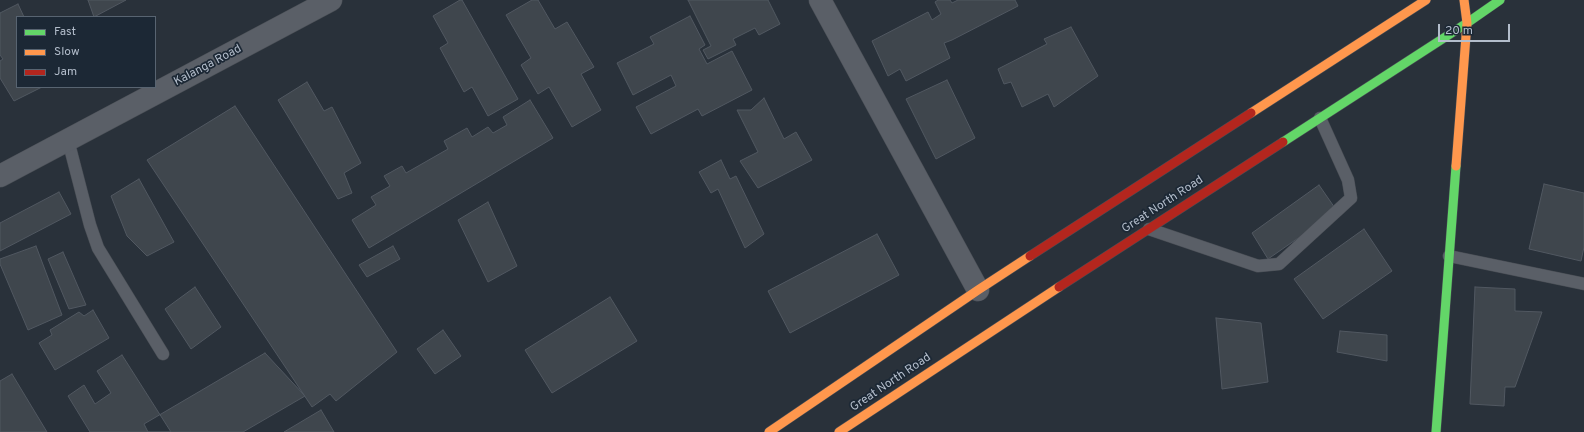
<!DOCTYPE html>
<style>
body{margin:0}
#map{position:relative;width:1584px;height:432px;overflow:hidden;background:#29313a;font-family:Overpass,sans-serif}
canvas{display:block}
.legend{position:absolute;left:16px;top:16px;width:140px;height:72px;box-sizing:border-box;background:#1c2835;border:1px solid #586471;margin:0;padding:5px 7px;list-style:none;font-size:12px;color:#b3bdcb}
.legend li{display:flex;align-items:center;gap:8px;height:20px}
.legend b{width:20px;border:1px solid #586471}
.scale{position:absolute;left:1438px;top:24px;width:72px;height:18px;box-sizing:border-box;border:2px solid #b3bdcb;border-top:0;padding-left:5px;font-size:12px;line-height:14px;white-space:nowrap;color:#b3bdcb;-webkit-text-stroke:3px #1c2835;paint-order:stroke}
</style>
<div id="map">
<canvas width="1584" height="432"></canvas>
<ul class="legend">
<li><b style="height:5px;background:#63d668"></b>Fast</li>
<li><b style="height:5px;background:#ff974d"></b>Slow</li>
<li><b style="height:5px;background:#b3261e"></b>Jam</li>
</ul>
<div class="scale">20 m</div>
</div>
<script>
const context = document.querySelector('canvas').getContext('2d');
context.lineJoin = 'round';
function fillPath(path, color) {
  context.fillStyle = color;
  context.fill(path, 'evenodd');
}
function poly(rows) {
  const path = new Path2D();
  for (const r of rows) {
    path.moveTo(r[0], r[1]);
    for (let i = 2; i < r.length; i += 2) path.lineTo(r[i], r[i + 1]);
  }
  return path;
}
function stroke(path, color, width, dash) {
  context.strokeStyle = color;
  context.lineWidth = width;
  context.lineCap = dash ? 'butt' : 'round';
  context.setLineDash(dash || []);
  context.stroke(path);
}
function drawText(font, color, halo, rows, align = 'center') {
  context.font = font + ' Overpass,sans-serif';
  context.lineWidth = 3.5;
  context.setLineDash([]);
  context.textBaseline = 'middle';
  context.strokeStyle = halo;
  context.fillStyle = color;
  for (const [text, x, y, turn = 0] of rows) {
    context.save();
    context.translate(x, y);
    context.rotate((+turn || 0) * Math.PI / 180);
    context.textAlign = isNaN(turn) ? turn : align;
    if (halo) context.strokeText(text, 0, 0);
    context.fillText(text, 0, 0);
    context.restore();
  }
}
const building = poly([
 [88,0,126,0,94,17,88,0],
 [460,0,462,0,518,99,488,116,472,87,464,92,440,48,448,43,433,16,460,0],
 [532,0,538,0,555,29,567,22,594,67,581,74,601,110,572,127,549,87,538,94,521,65,531,58,506,15,532,0],
 [688,0,768,0,780,24,759,35,755,28,733,39,736,45,708,59,703,50,711,46,688,0],
 [938,0,950,0,952,3,958,0,1015,0,1018,6,952,40,944,43,950,58,906,81,900,69,888,76,872,41,928,12,932,20,941,14,935,2,938,0],
 [18,4,24,17,17,17,17,87,42,87,14,101,0,78,0,61,3,59,0,55,0,13,18,4],
 [690,16,705,45,699,49,707,64,732,51,752,90,702,116,698,109,651,134,636,107,676,86,671,75,633,95,617,63,654,44,650,37,690,16],
 [1071,27,1098,76,1054,107,1048,94,1022,107,1011,82,1004,84,998,69,1047,44,1044,39,1071,27],
 [947,80,975,138,936,159,906,99,947,80],
 [307,82,324,111,332,107,361,163,344,173,352,193,338,199,278,100,307,82],
 [764,98,784,139,796,132,812,160,758,188,740,161,758,152,737,110,751,110,764,98],
 [530,100,553,138,369,248,352,220,376,205,371,197,390,186,384,176,402,166,406,173,448,149,444,141,467,128,472,137,488,127,493,133,507,125,503,117,530,100],
 [235,106,397,352,336,401,330,394,312,407,147,160,235,106],
 [721,160,730,179,736,176,764,234,745,248,718,189,711,193,699,172,721,160],
 [139,179,174,242,147,256,127,236,111,196,139,179],
 [1544,184,1584,193,1584,247,1581,261,1529,249,1544,184],
 [1319,185,1337,211,1268,259,1252,233,1319,185],
 [59,192,71,214,0,251,0,223,59,192],
 [488,202,517,266,488,282,458,220,488,202],
 [1364,229,1392,271,1323,319,1294,279,1364,229],
 [877,234,899,275,790,333,768,291,877,234],
 [36,246,62,315,28,330,0,264,0,259,36,246],
 [393,246,400,259,367,277,359,265,393,246],
 [63,252,86,305,69,309,48,259,63,252],
 [195,287,221,327,191,349,165,309,195,287],
 [1475,287,1515,289,1515,311,1542,312,1515,387,1505,387,1504,406,1470,404,1475,287],
 [610,297,637,341,552,393,525,350,610,297],
 [93,310,109,338,55,370,39,343,52,335,50,330,79,312,84,316,93,310],
 [1216,318,1261,323,1268,382,1222,389,1216,318],
 [443,330,461,356,435,374,417,349,443,330],
 [1340,331,1387,335,1387,361,1337,352,1340,331],
 [265,353,305,396,243,432,148,432,144,424,265,353],
 [122,355,171,432,90,432,68,396,84,385,95,404,111,393,97,371,122,355],
 [12,374,47,432,0,432,0,381,12,374],
 [321,410,334,432,284,432,321,410]
]);
const lane = poly([
 [68,140,90,225,98,248,163,354],
 [1149,229,1258,266,1279,264,1351,198,1348,180,1320,118],
 [1449,256,1584,284]
]);
const street = poly([
 [820,0,978,290],
 [0,176,331,0]
]);
const fast = poly([
 [1283,142,1467,23,1500,0],
 [1436,432,1456,166]
]);
const slow = poly([
 [1251,113,1426,0],
 [1456,166,1467,23,1464,0],
 [769,432,978,290,1030,256],
 [839,432,1059,287]
]);
const jam = poly([
 [1030,256,1251,113],
 [1059,287,1283,142]
]);
const streetNames = [
 ["Kalanga Road",208,66,-28],
 ["Great North Road",1163,205,-33],
 ["Great North Road",891,383,-34]
];
fillPath(building, '#3f464d');
stroke(building, '#515861', 1);
stroke(lane, '#484d54', 13);
stroke(street, '#484d54', 23);
stroke(fast, '#484d54', 10);
stroke(slow, '#484d54', 10);
stroke(jam, '#484d54', 10);
stroke(lane, '#5a5f67', 12);
stroke(street, '#5a5f67', 22);
stroke(fast, '#63d668', 9);
stroke(slow, '#ff974d', 9);
stroke(jam, '#b3261e', 9);
drawText('12px', '#b3bdcb', '#1c2835', streetNames);
</script>
